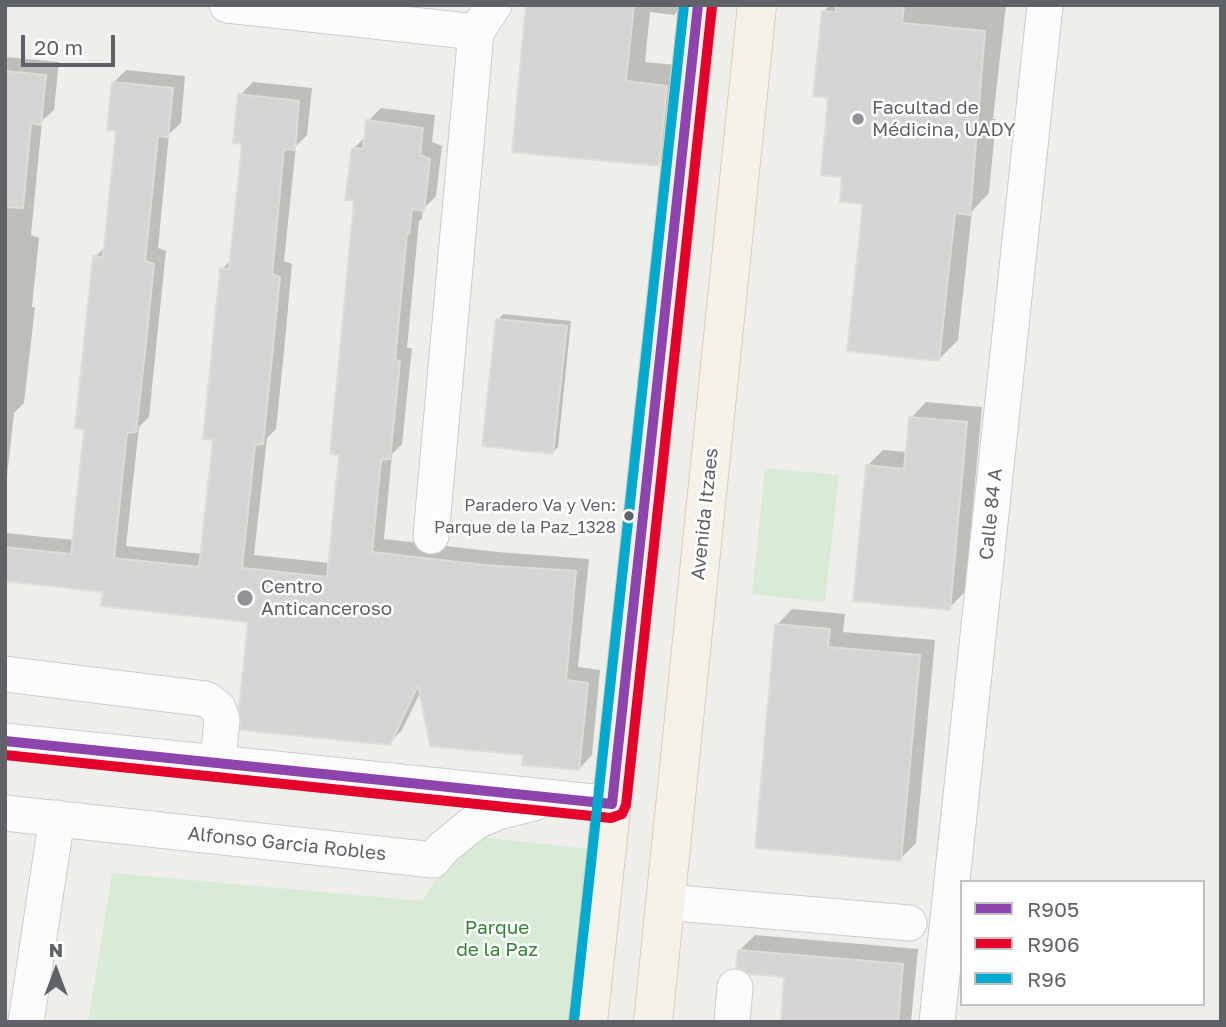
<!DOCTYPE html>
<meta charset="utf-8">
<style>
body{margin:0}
#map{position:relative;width:1226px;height:1027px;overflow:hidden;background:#efeeea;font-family:"Golos Text",sans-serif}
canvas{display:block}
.frame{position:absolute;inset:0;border:7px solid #5f6368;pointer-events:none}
.legend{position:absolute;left:960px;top:880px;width:245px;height:126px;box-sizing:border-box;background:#fff;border:2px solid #bfc1c3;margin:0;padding:9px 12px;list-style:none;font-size:21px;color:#5f6368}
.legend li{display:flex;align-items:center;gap:14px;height:35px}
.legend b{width:35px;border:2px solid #bfc1c3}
.north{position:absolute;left:21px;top:936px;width:70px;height:70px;-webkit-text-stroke:5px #fff;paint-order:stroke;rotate:0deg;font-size:19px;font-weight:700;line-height:28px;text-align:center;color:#5f6368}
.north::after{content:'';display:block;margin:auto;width:24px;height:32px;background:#5f6368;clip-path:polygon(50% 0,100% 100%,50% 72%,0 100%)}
.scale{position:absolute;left:21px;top:35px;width:94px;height:32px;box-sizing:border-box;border:4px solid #5f6368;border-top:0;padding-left:9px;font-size:21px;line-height:24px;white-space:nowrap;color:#5f6368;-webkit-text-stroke:5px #fff;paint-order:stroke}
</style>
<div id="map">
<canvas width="1226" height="1027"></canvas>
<div class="frame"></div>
<ul class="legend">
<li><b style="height:9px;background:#8e44ad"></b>R905</li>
<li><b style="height:9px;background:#e4002b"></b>R906</li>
<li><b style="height:9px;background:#00a9ce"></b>R96</li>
</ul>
<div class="north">N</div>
<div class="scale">20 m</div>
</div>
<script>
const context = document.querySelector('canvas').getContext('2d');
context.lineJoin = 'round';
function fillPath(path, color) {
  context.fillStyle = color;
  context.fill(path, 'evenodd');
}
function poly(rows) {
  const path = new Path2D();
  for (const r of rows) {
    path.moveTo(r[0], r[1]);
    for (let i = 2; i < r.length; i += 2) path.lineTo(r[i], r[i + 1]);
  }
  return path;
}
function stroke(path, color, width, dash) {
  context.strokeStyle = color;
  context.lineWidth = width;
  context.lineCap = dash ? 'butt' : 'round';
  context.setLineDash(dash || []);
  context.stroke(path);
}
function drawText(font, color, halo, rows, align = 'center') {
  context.font = font + ' "Golos Text",sans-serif';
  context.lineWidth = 5;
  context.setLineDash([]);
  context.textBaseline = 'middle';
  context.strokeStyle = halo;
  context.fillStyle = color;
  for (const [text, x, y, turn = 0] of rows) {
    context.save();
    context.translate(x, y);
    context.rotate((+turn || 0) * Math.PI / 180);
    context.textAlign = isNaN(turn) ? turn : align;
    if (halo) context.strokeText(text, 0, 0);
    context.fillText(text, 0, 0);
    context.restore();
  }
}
const green = poly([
 [765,468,839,475,825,602,752,594],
 [475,838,490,838,590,849,572,1022,88,1022,112,873,422,901,456,850]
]);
const shadow = poly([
 [528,5,684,5,674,15,650,12,645,62,687,66,678,144,658,164],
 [830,5,1006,5,993,119,996,119,989,193,972,211,958,340,939,359,864,203,844,175,830,96,823,12],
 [5,57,59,62,54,110,42,121,31,235,39,238,32,307,35,307,24,403,14,413,5,495],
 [126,70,185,76,181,123,169,134,158,248,166,251,157,338,149,417,139,427,126,546,203,554,215,439,222,269,232,259,244,142,240,95,253,82,312,88,307,135,296,146,284,261,292,264,284,352,276,429,267,438,254,555,330,563,341,454,356,199,353,149,366,136,368,121,381,108,435,115,432,142,442,146,436,196,423,209,422,219,419,221,407,348,412,348,402,444,392,454,384,539,498,552,589,559,578,667,600,670,592,755,579,769,525,754,421,691,402,730,389,743,250,620,105,590,5,579,5,533,74,540,86,428,95,257,106,246,118,129,113,83],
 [503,314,571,321,558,447,553,452,498,320],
 [926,402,982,407,965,592,949,608,867,466,883,450,907,452,911,418],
 [792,609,845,614,843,632,935,640,916,843,900,859,777,625],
 [755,935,918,949,911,1022,782,1022,786,976,739,951]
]);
const building = poly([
 [526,5,634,5,626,81,667,86,659,166,512,152,526,5],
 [836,5,904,5,902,23,985,31,970,215,955,213,939,361,847,351,863,204,840,202,842,177,821,175,828,98,813,96,822,11,836,12,836,5],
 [5,71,46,75,41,125,31,123,23,208,5,207,5,71],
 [112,82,173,88,168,137,158,136,145,261,154,264,145,352,136,432,127,433,114,558,199,567,213,440,203,439,220,268,229,269,242,144,233,143,238,94,299,101,295,150,284,149,272,274,280,277,271,367,263,444,255,445,242,568,327,577,339,455,330,454,354,201,345,200,352,148,363,149,366,120,423,128,420,155,430,159,424,211,412,209,409,234,407,233,395,360,400,361,390,459,381,460,372,552,484,565,576,571,566,680,588,683,579,770,522,765,523,755,430,746,418,685,390,745,241,730,239,708,248,622,101,606,103,592,5,581,5,547,71,554,84,429,75,428,93,256,103,257,116,131,107,130,112,82],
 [496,319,567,326,553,454,482,446,496,319],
 [909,417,967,422,950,610,853,601,866,465,904,469,909,417],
 [775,624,830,629,828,647,920,655,901,861,755,848,775,624],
 [738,950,903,964,898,1022,781,1022,784,977,750,974,736,967,738,950]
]);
const minor = poly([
 [227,5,476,32],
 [431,536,476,32,494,5],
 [5,674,206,699,218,708,222,719,218,763],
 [5,741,612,804],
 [5,813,433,860,443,848,475,822,498,812,534,803],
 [665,902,909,923],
 [26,1022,57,818],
 [732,1022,735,987],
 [937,1022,1045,5]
]);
const major = poly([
 [588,1022,698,5],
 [653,1022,757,5]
]);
const bus1 = poly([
 [5,741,612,804,698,5]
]);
const bus2 = poly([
 [5,755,611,818,622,814,626,805,712,6]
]);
const bus3 = poly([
 [574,1020,684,5]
]);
const markers = [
 [858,119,7,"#919496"],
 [629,516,6,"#5f6368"],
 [245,598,9,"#919496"]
];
const busNames = [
 ["Paradero Va y Ven:",616,506],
 ["Parque de la Paz_1328",616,528]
];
const poiNames = [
 ["Facultad de",872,108],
 ["Médicina, UADY",872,130],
 ["Centro",261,587],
 ["Anticanceroso",261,609]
];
const streetNames = [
 ["Avenida Itzaes",705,514,-84],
 ["Calle 84 A",991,514,-84],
 ["Alfonso Garcia Robles",287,844,6]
];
const parkNames = [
 ["Parque",497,928],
 ["de la Paz",497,950]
];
fillPath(green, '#d8ebd6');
fillPath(shadow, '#0003');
fillPath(building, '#d6d5d3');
stroke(building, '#deddd9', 2);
stroke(minor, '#cbcccc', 37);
stroke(major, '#d7ceb8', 40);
stroke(minor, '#fdfcfc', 35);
stroke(major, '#f4f2e9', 38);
stroke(bus1, '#8e44ad', 10);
stroke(bus2, '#e4002b', 10);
stroke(bus3, '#00a9ce', 10);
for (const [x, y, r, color] of markers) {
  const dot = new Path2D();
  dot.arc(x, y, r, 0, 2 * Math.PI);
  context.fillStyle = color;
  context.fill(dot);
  stroke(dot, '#fff', 2.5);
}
drawText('17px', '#5f6368', '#fff', busNames, 'right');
drawText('19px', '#5f6368', '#fff', poiNames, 'left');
drawText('19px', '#5f6368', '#fff', streetNames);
drawText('19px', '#348238', '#fff', parkNames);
</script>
